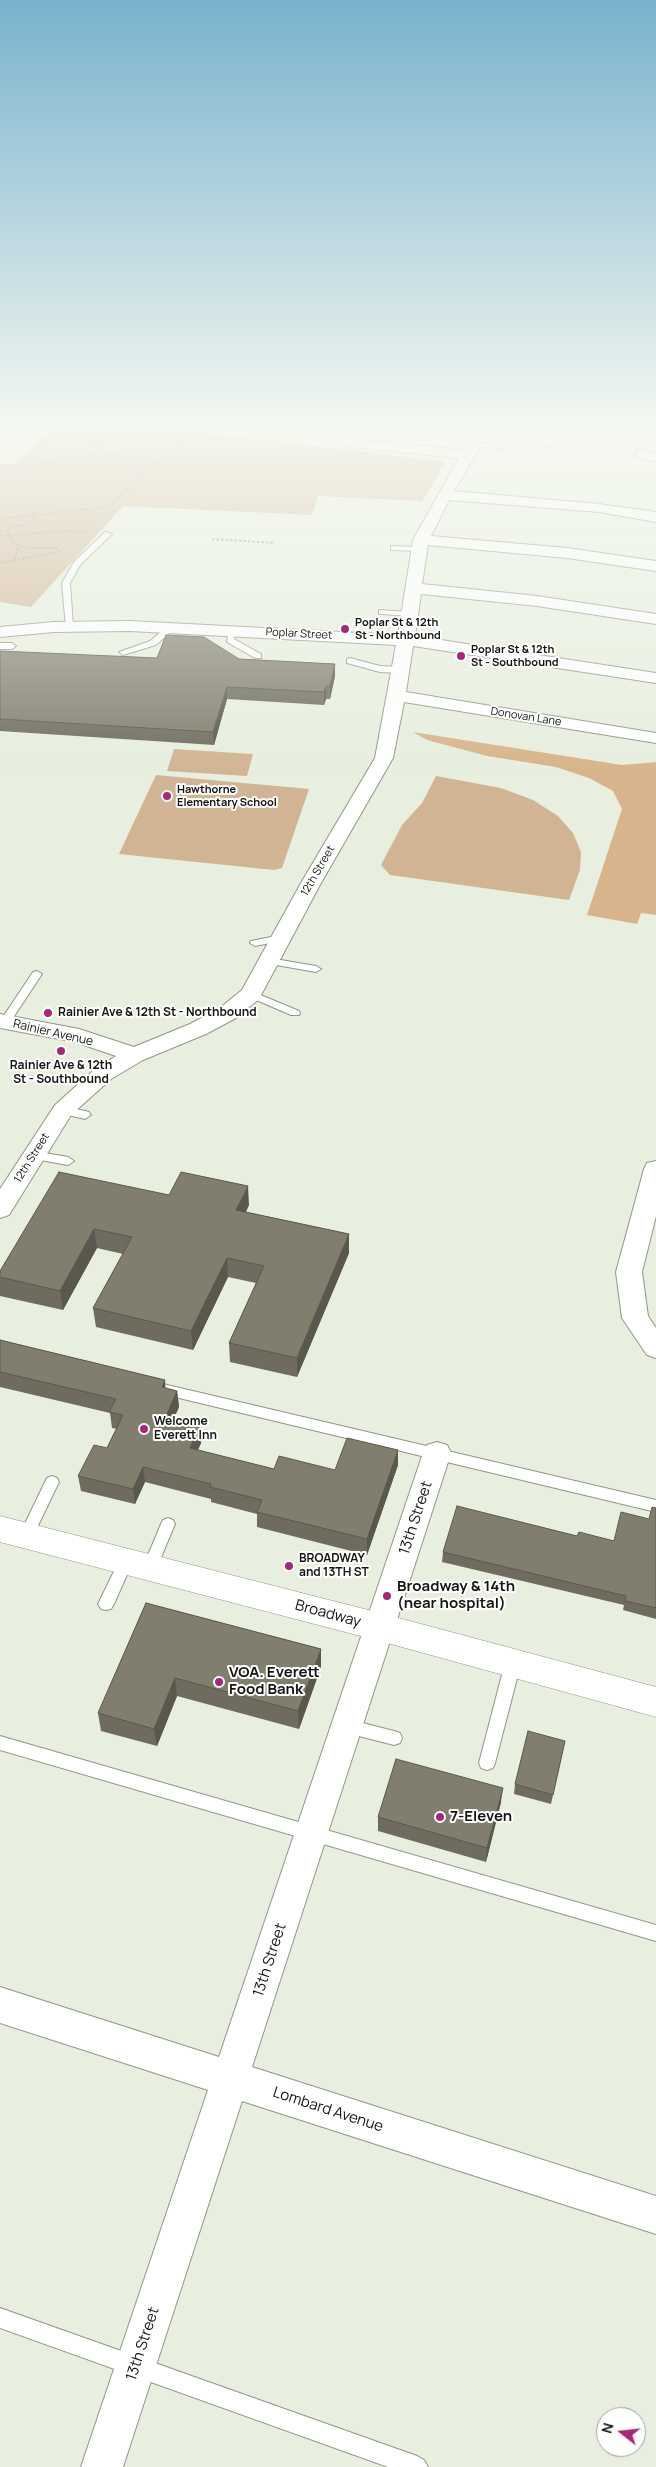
<!DOCTYPE html>
<style>
body{margin:0}
#map{position:relative;width:656px;height:2467px;overflow:hidden;background:#e8efdf;font-family:Manrope,sans-serif}
canvas{display:block}
.north{position:absolute;left:596px;top:2407px;width:50px;height:50px;box-sizing:border-box;background:#fff;border:1px solid #a1a19f;border-radius:50%;rotate:286deg;font-size:14px;font-weight:700;line-height:20px;text-align:center;color:#131510}
.north::after{content:'';display:block;margin:auto;width:18px;height:22px;background:#a82877;clip-path:polygon(50% 0,100% 100%,50% 72%,0 100%)}
</style>
<div id="map">
<canvas width="656" height="2467"></canvas>
<div class="north">N</div>
</div>
<script>
const context = document.querySelector('canvas').getContext('2d');
context.lineJoin = 'round';
function fillPath(path, color) {
  context.fillStyle = color;
  context.fill(path, 'evenodd');
}
function poly(rows) {
  const path = new Path2D();
  for (const r of rows) {
    path.moveTo(r[0], r[1]);
    for (let i = 2; i < r.length; i += 2) path.lineTo(r[i], r[i + 1]);
  }
  return path;
}
function stroke(path, color, width, dash) {
  context.strokeStyle = color;
  context.lineWidth = width;
  context.lineCap = dash ? 'butt' : 'round';
  context.setLineDash(dash || []);
  context.stroke(path);
}
function drawText(font, color, halo, rows, align = 'center') {
  context.font = font + ' Manrope,sans-serif';
  context.lineWidth = 4;
  context.setLineDash([]);
  context.textBaseline = 'middle';
  context.strokeStyle = halo;
  context.fillStyle = color;
  for (const [text, x, y, turn = 0] of rows) {
    context.save();
    context.translate(x, y);
    context.rotate((+turn || 0) * Math.PI / 180);
    context.textAlign = isNaN(turn) ? turn : align;
    if (halo) context.strokeText(text, 0, 0);
    context.fillText(text, 0, 0);
    context.restore();
  }
}
const green = poly([
 [51,429,176,429,446,462,422,501,318,496,312,515,123,506,31,607,0,602,0,463,14,464],
 [174,749,253,754,247,776,167,771],
 [156,775,309,789,282,868,274,870,119,854],
 [436,776,501,788,533,800,558,816,573,833,581,852,580,870,569,900,390,875,381,865,402,825,422,803]
]);
const forest = poly([
 [413,732,622,765,656,762,656,915,641,913,637,924,587,915,622,809,613,791,589,778,556,767,487,756,427,740]
]);
const path = poly([
 [70,429,73,433,123,440,137,436,188,430],
 [150,429,151,434],
 [52,439,93,443,106,452,104,454],
 [124,439,133,429],
 [67,440,73,438,113,440],
 [0,466,22,466,61,429],
 [22,466,104,454,159,460],
 [0,519,109,507,148,467,169,456,186,436,189,429],
 [0,536,64,531,89,532],
 [212,539,275,543],
 [15,559,18,545],
 [0,563,59,552,57,548,28,548,12,542,7,529,29,523,36,516]
]);
const lane = poly([
 [553,429,560,429,549,447,545,447,543,446,553,429],
 [583,429,604,429,656,436,656,440,583,429],
 [475,442,500,445,504,447,500,449,473,445,473,443,475,442],
 [105,532,112,534,80,565,70,583,73,626,66,628,62,583,74,562,105,532],
 [391,546,418,547,422,549,418,551,394,550,391,550,391,546],
 [379,610,409,612,413,614,409,616,382,614,379,614,379,610],
 [168,626,175,628,156,645,123,655,119,652,150,641,168,626],
 [229,629,235,629,234,639,261,654,261,658,255,658,227,642,229,629],
 [0,643,12,643,16,646,12,649,0,649,0,643],
 [350,658,380,666,400,667,404,670,400,673,380,672,347,663,347,659,350,658],
 [281,935,285,936,285,940,255,946,250,943,251,941,281,935],
 [269,958,316,966,321,969,316,972,265,963,264,961,269,958],
 [37,971,42,974,9,1024,1,1024,1,1020,33,972,37,971],
 [251,991,299,1011,300,1013,299,1015,291,1015,247,996,246,994,251,991],
 [63,1106,89,1112,91,1115,85,1119,59,1113,57,1110,63,1106],
 [33,1151,68,1157,74,1161,68,1165,29,1158,27,1155,29,1152,33,1151],
 [163,1384,656,1500,656,1512,158,1393,156,1389,158,1385,163,1384],
 [52,1476,57,1478,59,1482,33,1536,31,1540,26,1542,21,1540,19,1536,45,1482,47,1478,52,1476],
 [168,1518,173,1520,175,1524,157,1567,155,1571,150,1573,145,1571,143,1567,161,1524,163,1520,168,1518],
 [126,1555,131,1557,133,1561,114,1604,111,1609,106,1610,101,1609,98,1604,119,1561,121,1557,126,1555],
 [513,1656,518,1658,521,1663,495,1763,493,1768,487,1770,481,1768,479,1763,505,1663,508,1658,513,1656],
 [347,1719,394,1731,400,1733,402,1738,400,1743,394,1745,347,1733,341,1731,339,1726,341,1721,347,1719],
 [0,1736,656,1925,656,1941,0,1750,0,1736],
 [0,2308,417,2456,424,2460,428,2467,388,2467,0,2328,0,2308]
]);
const street = poly([
 [324,429,338,429,338,436,351,439,464,450,471,438,431,433,424,429,491,429,454,491,599,504,656,512,656,522,599,512,449,500,431,536,567,548,656,561,656,571,567,558,428,545,422,584,537,596,656,614,656,624,537,606,421,594,415,636,656,673,656,683,413,646,406,692,656,733,656,743,404,702,393,758,321,883,259,999,236,1018,206,1034,143,1060,111,1079,71,1115,9,1215,0,1218,0,1189,55,1105,95,1069,116,1056,75,1042,0,1028,0,1014,79,1029,134,1047,190,1024,220,1008,242,990,301,883,375,758,396,645,130,631,54,632,0,637,0,627,54,622,130,621,398,635,413,540,459,458,351,447,326,441,324,429],
 [642,450,656,454,656,462,637,457,635,454,637,451,642,450],
 [656,1161,656,1216,642,1272,648,1316,656,1328,656,1358,647,1355,622,1318,616,1272,644,1169,647,1163,656,1161],
 [437,1442,447,1445,451,1453,252,2067,656,2196,656,2234,242,2101,123,2467,81,2467,208,2090,0,2023,0,1987,219,2057,423,1453,427,1445,437,1442]
]);
const primary = poly([
 [0,1516,380,1613,656,1687,656,1717,380,1641,0,1542,0,1516]
]);
const wall = poly([
 [613,429,656,429,656,434],
 [0,651,157,658,239,659,335,664,335,676,330,699,326,699,324,705,227,699,214,745,0,731],
 [169,1195,249,1205,246,1212,349,1234,349,1253,297,1377,230,1362,229,1343,256,1283,228,1277,193,1350,96,1327,93,1308,123,1254,97,1248,63,1310,0,1296,0,1271],
 [0,1340,165,1380,165,1388,177,1391,179,1407,173,1421,201,1443,198,1450,274,1469,335,1470,398,1465,367,1555,257,1527,257,1514,211,1502,211,1499,145,1482,135,1504,81,1491,78,1476,107,1448,117,1429,112,1428,110,1413,0,1387],
 [656,1508,656,1619,623,1610,624,1605,442,1562,443,1552,577,1536,614,1541,649,1519],
 [146,1603,321,1649,321,1667,299,1729,177,1696,157,1746,101,1731,98,1713],
 [565,1741,551,1804,514,1794,515,1784],
 [501,1802,486,1862,378,1831,378,1817]
]);
const shadedWall = poly([
 [335,664,335,676,330,699,330,686],
 [326,686,326,699,324,705,324,692],
 [227,687,227,699,214,745,213,732],
 [248,1186,249,1205,237,1229,236,1210],
 [94,1229,97,1248,63,1310,60,1291],
 [349,1234,349,1253,297,1377,297,1358],
 [227,1258,228,1277,193,1350,191,1331],
 [165,1380,166,1396,162,1387],
 [177,1391,179,1407,166,1434,165,1419],
 [199,1427,201,1443,192,1463,190,1448],
 [398,1450,398,1465,367,1555,367,1539],
 [143,1467,145,1482,135,1504,133,1489],
 [321,1649,321,1667,299,1729,298,1711],
 [175,1678,177,1696,157,1746,154,1729],
 [503,1788,501,1802,486,1862,487,1848]
]);
const building = poly([
 [166,635,204,637,239,659,335,664,330,686,326,686,324,692,227,687,213,732,0,719,0,651,157,658,166,635],
 [59,1172,169,1195,181,1172,248,1186,236,1210,349,1234,297,1358,229,1343,264,1266,227,1258,191,1331,93,1308,132,1237,94,1229,60,1291,0,1277,0,1271,59,1172],
 [0,1340,165,1380,162,1387,177,1391,165,1419,199,1427,190,1448,274,1469,279,1456,335,1470,347,1438,398,1450,367,1539,257,1512,262,1500,210,1487,211,1484,143,1467,133,1489,78,1476,94,1445,107,1448,123,1415,109,1412,116,1399,0,1372,0,1340],
 [457,1506,577,1536,579,1532,614,1541,621,1512,649,1519,652,1507,656,1508,656,1608,625,1601,626,1596,443,1552,457,1506],
 [146,1603,321,1649,298,1711,175,1678,154,1729,98,1713,146,1603],
 [528,1731,565,1741,553,1795,515,1784,528,1731],
 [396,1759,503,1788,487,1848,378,1817,396,1759]
]);
const markers = [
 [345,629,5,"#a82877"],
 [461,656,5,"#a82877"],
 [167,796,5,"#a82877"],
 [48,1013,5,"#a82877"],
 [61,1051,5,"#a82877"],
 [144,1429,5,"#a82877"],
 [289,1566,5,"#a82877"],
 [387,1596,5,"#a82877"],
 [219,1682,5,"#a82877"],
 [440,1817,5,"#a82877"]
];
const farPoinames = [
 ["Poplar St & 12th",355,623],
 ["St - Northbound",355,636],
 ["Poplar St & 12th",471,650],
 ["St - Southbound",471,663],
 ["Hawthorne",177,790],
 ["Elementary School",177,803]
];
const farStreetnames = [
 ["Poplar Street",299,634,3],
 ["Donovan Lane",526,717,9],
 ["12th Street",318,871,-60],
 ["12th Street",32,1158,-58]
];
const poiNames = [
 ["Rainier Ave & 12th St - Northbound",58,1013],
 ["Rainier Ave & 12th",61,1066,"center"],
 ["St - Southbound",61,1080,"center"],
 ["Welcome",154,1422],
 ["Everett Inn",154,1436],
 ["BROADWAY",299,1559],
 ["and 13TH ST",299,1573]
];
const streetNames = [
 ["Rainier Avenue",53,1033,13]
];
const nearStreetnames = [
 ["13th Street",416,1518,-72],
 ["Broadway",328,1614,15],
 ["13th Street",270,1960,-72],
 ["Lombard Avenue",328,2110,18],
 ["13th Street",143,2344,-72]
];
const nearPoinames = [
 ["Broadway & 14th",397,1587],
 ["(near hospital)",397,1604],
 ["VOA. Everett",229,1673],
 ["Food Bank",229,1690],
 ["7-Eleven",450,1817]
];
fillPath(green, '#d1b493');
fillPath(forest, '#d7b48b');
stroke(lane, '#8f9686', 2);
stroke(street, '#8f9686', 2);
stroke(primary, '#8f9686', 1);
stroke(path, '#9ba094', 2, [2.5, 2]);
fillPath(lane, '#fff');
fillPath(street, '#fff');
fillPath(primary, '#fff');
fillPath(wall, '#6f6c5f');
fillPath(shadedWall, '#5a584d');
fillPath(building, '#817e6e');
stroke(building, '#5a584d', 1);
const sky = context.createLinearGradient(0, 0, 0, 775);
sky.addColorStop(0, '#78b2cd');
sky.addColorStop(0.55, '#f5f8f1');
sky.addColorStop(1, '#f5f8f100');
context.fillStyle = sky;
context.fillRect(0, 0, 656, 775);
for (const [x, y, r, color] of markers) {
  const dot = new Path2D();
  dot.arc(x, y, r, 0, 2 * Math.PI);
  context.fillStyle = color;
  context.fill(dot);
  stroke(dot, '#fff', 2);
}
drawText('bold 11px', '#131510', '#fff', farPoinames, 'left');
drawText('11px', '#131510', '#fff', farStreetnames);
drawText('bold 12px', '#131510', '#fff', poiNames, 'left');
drawText('12px', '#131510', '#fff', streetNames);
drawText('15px', '#131510', '#fff', nearStreetnames);
drawText('bold 15px', '#131510', '#fff', nearPoinames, 'left');
</script>
